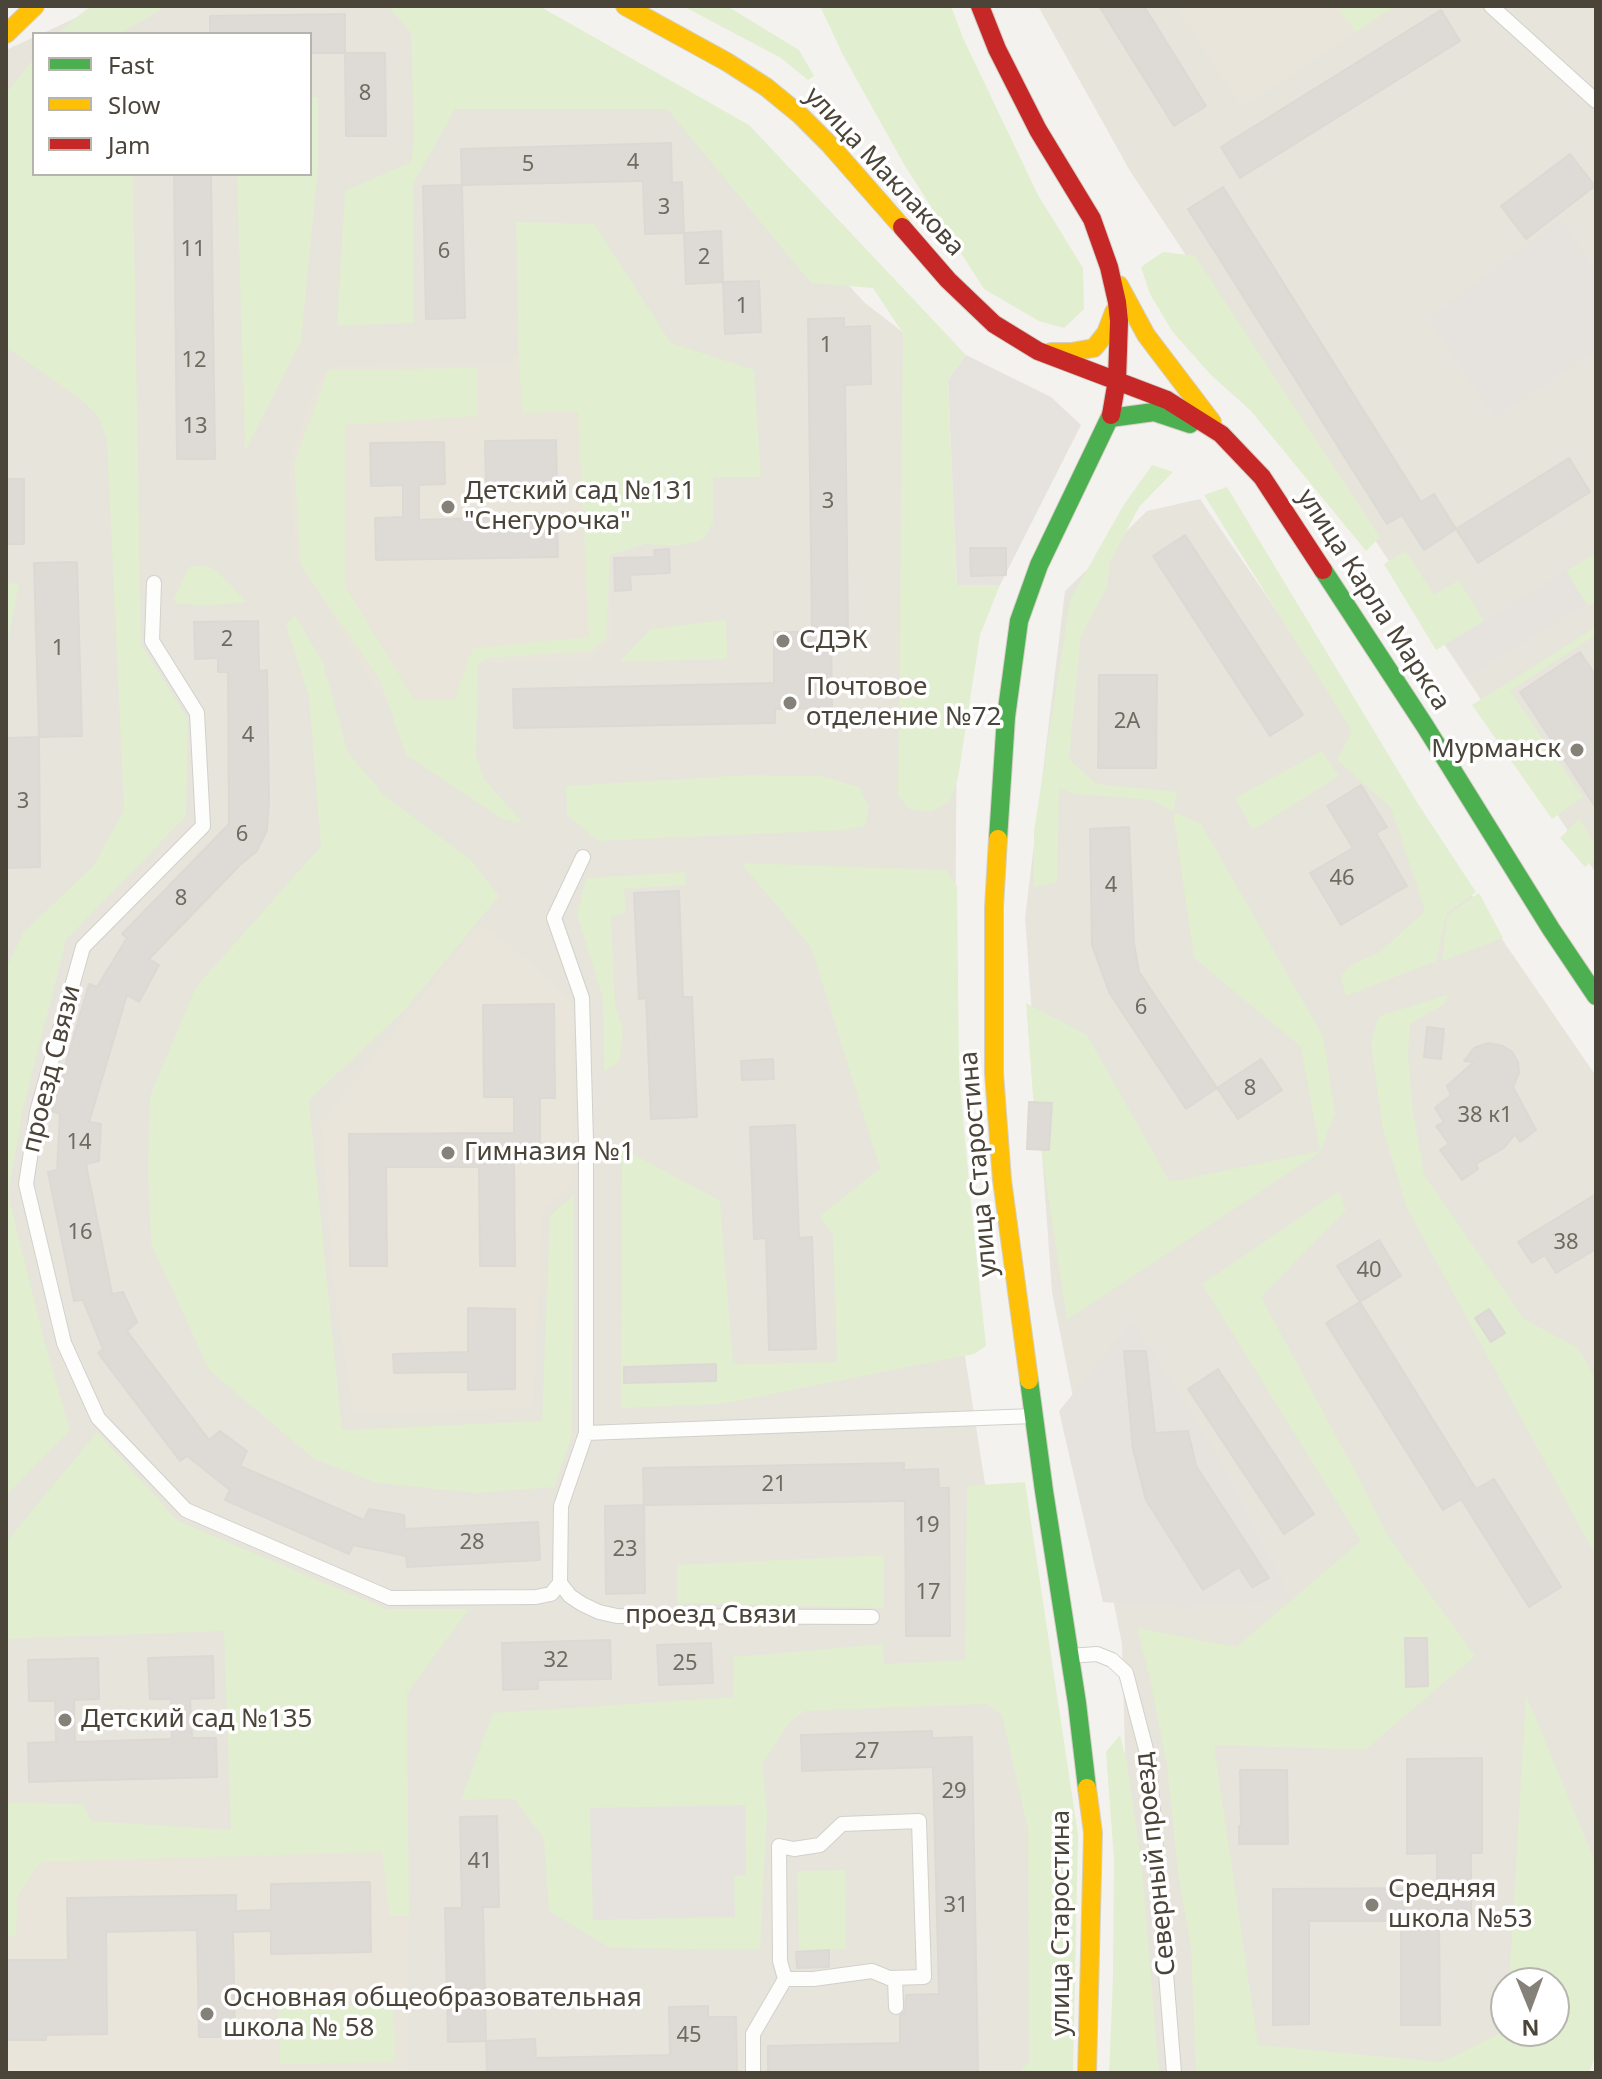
<!DOCTYPE html>
<meta charset="utf-8">
<style>
body{margin:0}
#map{position:relative;width:1602px;height:2079px;overflow:hidden;background:#f4f2ee;font-family:"Noto Sans",sans-serif}
canvas{display:block}
.frame{position:absolute;inset:0;border:8px solid #4b4439;pointer-events:none}
.legend{position:absolute;left:32px;top:32px;width:280px;height:144px;box-sizing:border-box;background:#fff;border:2px solid #b7b4b0;margin:0;padding:10px 14px;list-style:none;font-size:24px;color:#4b4439}
.legend li{display:flex;align-items:center;gap:16px;height:40px}
.legend b{width:40px;border:2px solid #b7b4b0}
.north{position:absolute;left:1490px;top:1967px;width:80px;height:80px;box-sizing:border-box;background:#fff;border:2px solid #b7b4b0;border-radius:50%;rotate:179deg;font-size:22px;font-weight:700;line-height:32px;text-align:center;color:#4b4439}
.north::after{content:'';display:block;margin:auto;width:28px;height:36px;background:#868178;clip-path:polygon(50% 0,100% 100%,50% 72%,0 100%)}
</style>
<div id="map">
<canvas width="1602" height="2079"></canvas>
<div class="frame"></div>
<ul class="legend">
<li><b style="height:10px;background:#4caf50"></b>Fast</li>
<li><b style="height:10px;background:#ffc107"></b>Slow</li>
<li><b style="height:10px;background:#c62828"></b>Jam</li>
</ul>
<div class="north">N</div>
</div>
<script>
const context = document.querySelector('canvas').getContext('2d');
context.lineJoin = 'round';
function fillPath(path, color) {
  context.fillStyle = color;
  context.fill(path, 'evenodd');
}
function poly(rows) {
  const path = new Path2D();
  for (const r of rows) {
    path.moveTo(r[0], r[1]);
    for (let i = 2; i < r.length; i += 2) path.lineTo(r[i], r[i + 1]);
  }
  return path;
}
function stroke(path, color, width, dash) {
  context.strokeStyle = color;
  context.lineWidth = width;
  context.lineCap = dash ? 'butt' : 'round';
  context.setLineDash(dash || []);
  context.stroke(path);
}
function drawText(font, color, halo, rows, align = 'center') {
  context.font = font + ' "Noto Sans",sans-serif';
  context.lineWidth = 7;
  context.setLineDash([]);
  context.textBaseline = 'middle';
  context.strokeStyle = halo;
  context.fillStyle = color;
  for (const [text, x, y, turn = 0] of rows) {
    context.save();
    context.translate(x, y);
    context.rotate((+turn || 0) * Math.PI / 180);
    context.textAlign = isNaN(turn) ? turn : align;
    if (halo) context.strokeText(text, 0, 0);
    context.fillText(text, 0, 0);
    context.restore();
  }
}
const residential = poly([
 [101,6,488,6,655,75,865,303,939,360,957,694,955,987,947,1241,1033,1790,1031,2073,6,2073,6,50,34,37,34,174,310,174,310,34,41,34],
 [1038,6,1596,6,1596,873,1130,171],
 [1200,499,1596,1076,1596,1998,1589,2073,1134,2073,1122,1644,1052,1292,1025,918,1065,591,1147,511],
 [1506,1983,1554,1983,1554,2031,1506,2031]
]);
const industrial = poly([
 [1133,1321,1221,1461,1291,1599,1188,1607,1103,1602,1059,1411]
]);
const education = poly([
 [1176,6,1395,6,1242,108],
 [599,318,612,637,591,659,469,663,471,707,387,706,296,559,289,463,317,381,331,366,511,363,512,357,518,356,516,320],
 [480,923,513,947,572,1001,572,1185,543,1209,533,1408,354,1414,333,1281,321,1122],
 [409,1851,408,2073,6,2072,6,1940,16,1936,18,1895,40,1862]
]);
const green = poly([
 [91,6,167,6,119,34,58,34,73,20],
 [388,6,539,6,749,125,966,355,948,380,957,584,1000,585,980,635,958,778,950,801,931,812,909,809,898,795,903,333,873,288,811,283,667,109,455,109,413,184,413,323,337,326,345,191,411,162,414,140,411,33],
 [683,6,727,6,799,50,814,76,808,80,781,58],
 [820,6,951,6,963,38,1038,195,1083,268,1084,309,1064,328,1039,321,984,289,905,166,843,55],
 [1336,6,1395,6,1356,32],
 [34,58,34,174,133,174,141,644,188,719,186,816,66,940,23,1110,8,1194,47,1351,70,1430,6,1496,6,969,23,933,94,865,124,810,107,439,98,416,79,398,6,347,6,93],
 [310,97,318,97,318,170,301,341,245,451,237,174,310,174],
 [516,222,594,224,671,343,754,370,761,477,713,477,713,523,703,540,677,546,646,544,610,555,606,639,590,651,488,658,478,665,476,755,484,779,523,823,502,819,406,755,380,680,301,566,294,464,328,370,477,368,478,416,345,425,346,588,414,699,454,700,473,648,589,637,578,411,523,413,519,366],
 [1163,252,1195,256,1380,537,1366,551,1251,411,1210,374,1172,331,1150,294,1141,267],
 [1152,465,1173,472,1139,507,1110,562,1107,587,1081,636,1069,759,1097,784,1177,792,1173,812,1201,824,1323,1036,1335,1114,1320,1152,1067,1320,1033,1096,1026,1003,1087,1035,1170,1182,1320,1151,1301,1047,1194,958,1173,812,1152,800,1074,794,1059,788,1057,882,1034,887,1034,831,1070,600,1123,506],
 [1227,487,1420,807,1476,892,1446,914,1436,961,1346,996,1341,976,1351,965,1380,952,1425,911,1391,808,1337,760,1352,731,1204,495],
 [1406,551,1434,595,1459,580,1484,621,1436,650,1384,564],
 [1596,553,1596,604,1586,604,1566,571],
 [204,565,216,570,247,602,206,606,176,603,174,599,189,567],
 [6,583,19,584,6,649],
 [295,615,323,663,348,753,386,797,471,860,499,896,405,1010,309,1100,342,1430,542,1421,550,1216,574,1194,572,1435,554,1487,476,1493,377,1483,314,1459,209,1370,151,1243,148,1170,150,1096,196,987,321,846,309,697,286,625],
 [726,620,727,659,620,662,650,629],
 [1596,627,1596,638,1594,636,1510,691,1583,797,1552,819,1472,705],
 [1322,751,1339,776,1253,830,1235,798],
 [748,775,821,776,859,787,869,807,865,826,846,830,598,841,567,815,566,786],
 [1579,819,1596,845,1596,858,1585,867,1560,838],
 [741,863,946,870,957,886,959,1075,972,1214,986,1346,974,1354,721,1404,621,1408,622,1148,720,1201,733,1364,837,1362,833,1235,820,1216,880,1168,811,947],
 [716,1364,716,1381,624,1383,624,1367],
 [685,872,685,885,624,889,626,913,611,916,615,1006,623,1030,619,1062,604,1071,603,999,577,914,586,878],
 [1479,893,1503,938,1442,961,1447,916],
 [1447,995,1448,997,1444,1004,1410,1024,1408,1054,1412,1105,1424,1175,1524,1319,1578,1348,1596,1379,1596,1556,1407,1208,1383,1130,1371,1043,1379,1016],
 [1339,1191,1346,1210,1261,1297,1355,1471,1386,1533,1475,1656,1365,1750,1214,1745,1258,2045,1442,2062,1506,2030,1554,2031,1554,1983,1509,1983,1526,1695,1596,1864,1596,2053,1589,2073,1196,2073,1191,1947,1178,1874,1167,1766,1149,1674,1137,1628,1236,1647,1361,1541,1202,1284],
 [97,1432,178,1521,386,1609,469,1609,407,1693,409,1916,390,1916,382,1852,41,1862,18,1895,16,1936,6,1937,6,1802,83,1804,91,1821,231,1830,224,1631,6,1639,6,1542],
 [1025,1482,1078,1835,1073,2073,1019,2073,1029,2061,1028,1829,1002,1715,987,1704,805,1711,790,1722,762,1764,767,1814,760,1950,610,1948,549,1911,544,1839,514,1799,461,1800,493,1713,733,1697,734,1657,883,1644,884,1664,965,1660,967,1486],
 [884,1555,884,1608,677,1603,677,1565],
 [1120,1735,1127,1763,1142,1868,1159,2073,1109,2073,1113,1977,1114,1859,1106,1752],
 [845,1870,846,1949,799,1950,797,1871],
 [394,2004,395,2062,280,2064,278,2006]
]);
const parking = poly([
 [1561,220,1596,271,1596,350,1495,418,1422,310,1429,319],
 [966,355,1051,397,1081,425,1000,585,957,585,948,380],
 [1566,571,1586,604,1467,677,1447,644],
 [745,1805,746,1875,734,1876,735,1917,593,1920,590,1808]
]);
const building = poly([
 [1099,6,1144,6,1206,106,1174,126,1099,6],
 [1441,10,1460,41,1240,178,1221,147,1441,10],
 [345,14,345,53,310,53,310,34,210,34,210,16,345,14],
 [345,53,385,53,386,136,346,136,345,53],
 [671,143,672,183,682,182,684,233,645,234,643,181,462,185,461,149,671,143],
 [1570,154,1595,186,1526,239,1501,206,1570,154],
 [174,174,211,174,215,459,177,459,174,174],
 [462,185,465,318,426,319,423,186,462,185],
 [1223,187,1421,502,1434,494,1456,529,1424,550,1402,515,1387,524,1188,209,1223,187],
 [721,231,723,282,686,284,684,233,721,231],
 [759,281,761,332,725,334,723,282,759,281],
 [844,318,844,327,870,326,871,384,845,385,848,631,831,632,832,708,775,709,775,723,514,728,513,689,774,683,774,632,812,632,808,319,844,318],
 [556,440,557,482,486,486,485,441,556,440],
 [444,442,445,484,419,485,419,520,557,515,558,557,376,560,375,518,403,517,403,485,371,486,370,443,444,442],
 [1569,458,1590,492,1478,563,1456,529,1569,458],
 [6,479,24,479,24,544,6,544,6,479],
 [1185,535,1303,715,1270,736,1153,556,1185,535],
 [970,548,1006,548,1006,575,971,576,970,548],
 [669,549,670,573,630,575,631,590,615,591,614,558,655,557,654,550,669,549],
 [77,562,82,736,39,737,34,563,77,562],
 [258,621,259,671,267,670,269,800,267,830,257,851,240,865,149,959,159,965,139,1002,127,995,89,1122,101,1124,99,1161,86,1164,112,1294,123,1292,137,1322,127,1331,209,1440,220,1431,247,1451,240,1466,364,1520,369,1509,404,1515,405,1529,538,1522,540,1560,407,1567,406,1556,353,1545,349,1554,225,1500,230,1490,187,1456,180,1461,98,1353,103,1349,83,1300,74,1301,48,1172,57,1170,60,1114,52,1111,89,984,97,987,127,938,122,934,229,824,228,672,218,672,218,658,195,659,194,622,258,621],
 [1580,652,1596,676,1596,808,1520,692,1580,652],
 [1099,675,1157,675,1156,768,1098,768,1099,675],
 [39,737,40,867,6,868,6,738,39,737],
 [1361,785,1387,827,1376,833,1407,886,1341,925,1310,873,1353,848,1327,806,1361,785],
 [1129,827,1134,943,1139,972,1217,1088,1186,1109,1109,992,1092,945,1090,829,1129,827],
 [679,891,683,997,692,997,697,1117,651,1119,646,998,639,999,634,893,679,891],
 [554,1004,555,1098,540,1098,540,1158,514,1158,515,1266,480,1266,479,1167,386,1167,387,1266,350,1266,349,1134,514,1133,514,1097,484,1097,483,1005,554,1004],
 [1427,1027,1444,1029,1441,1059,1424,1057,1427,1027],
 [1488,1043,1503,1046,1512,1052,1518,1062,1519,1073,1513,1087,1536,1130,1520,1142,1515,1134,1504,1148,1476,1164,1478,1169,1462,1180,1440,1150,1449,1144,1436,1126,1444,1122,1435,1108,1451,1095,1447,1086,1474,1062,1464,1061,1474,1048,1488,1043],
 [773,1059,774,1079,742,1080,741,1061,773,1059],
 [1261,1059,1282,1090,1238,1119,1217,1088,1261,1059],
 [1029,1102,1052,1103,1049,1150,1027,1149,1029,1102],
 [795,1125,799,1238,812,1237,816,1349,769,1350,766,1238,754,1239,750,1127,795,1125],
 [1596,1194,1596,1249,1556,1273,1545,1255,1532,1263,1518,1242,1596,1194],
 [1379,1240,1401,1276,1360,1302,1337,1266,1379,1240],
 [1360,1302,1476,1489,1494,1479,1561,1587,1529,1607,1461,1499,1443,1510,1326,1323,1360,1302],
 [468,1308,515,1309,515,1389,468,1390,468,1372,394,1373,393,1354,468,1352,468,1308],
 [1489,1309,1505,1333,1491,1342,1475,1318,1489,1309],
 [1124,1351,1146,1351,1155,1433,1188,1431,1196,1466,1269,1578,1252,1587,1239,1567,1203,1590,1146,1500,1133,1449,1124,1351],
 [716,1364,716,1381,624,1383,624,1367,716,1364],
 [1218,1369,1314,1514,1284,1534,1188,1389,1218,1369],
 [904,1463,904,1470,938,1469,939,1488,949,1488,950,1636,906,1636,905,1501,644,1505,643,1468,904,1463],
 [644,1505,645,1593,606,1594,605,1506,644,1505],
 [1405,1638,1427,1638,1428,1686,1406,1687,1405,1638],
 [610,1640,611,1679,538,1680,538,1689,503,1690,502,1643,610,1640],
 [711,1643,713,1683,659,1685,657,1645,711,1643],
 [213,1656,214,1698,190,1699,192,1738,216,1738,217,1777,29,1782,28,1743,56,1742,55,1701,29,1701,28,1660,98,1658,99,1699,74,1700,75,1742,172,1739,171,1699,150,1699,148,1658,213,1656],
 [932,1731,932,1738,972,1737,978,2072,768,2073,768,2046,900,2043,900,2016,905,2011,906,1995,939,1994,933,1767,802,1771,801,1735,932,1731],
 [1482,1758,1482,1853,1471,1853,1471,1921,1439,1922,1440,2025,1401,2025,1401,1921,1309,1921,1309,2024,1273,2025,1273,1889,1437,1888,1437,1853,1407,1854,1407,1759,1482,1758],
 [1240,1770,1287,1770,1288,1844,1239,1844,1239,1826,1241,1826,1240,1770],
 [497,1816,499,1907,483,1907,486,2041,448,2042,445,1908,462,1908,460,1817,497,1816],
 [370,1882,371,1952,271,1954,271,1931,233,1932,235,2037,199,2037,197,1930,106,1932,107,2034,46,2035,46,2040,6,2040,6,1960,68,1960,67,1898,236,1895,236,1911,271,1910,271,1884,370,1882],
 [829,1950,829,1967,797,1968,796,1952,829,1950],
 [708,2006,708,2017,736,2017,737,2073,487,2073,486,2041,535,2039,536,2058,670,2055,669,2007,708,2006]
]);
const street = poly([
 [1491,6,1596,101],
 [154,583,152,641,197,713,203,826,83,947,37,1112,26,1184,64,1343,98,1418,186,1510,390,1598,536,1597,551,1594,560,1583,570,1596,582,1604,599,1612,617,1616,872,1617],
 [586,1433,1034,1416],
 [560,1583,561,1506,586,1433,586,1141,582,998,554,918,583,857],
 [1069,1656,1097,1654,1112,1660,1126,1673,1149,1761,1174,2073],
 [895,1978,896,2007],
 [753,2073,753,2034,785,1979,780,1961,779,1846,794,1849,820,1845,842,1824,919,1821,924,1977,889,1978,872,1971,813,1979,785,1979]
]);
const fast = poly([
 [1110,418,1154,412,1190,424],
 [1323,570,1425,726,1551,929,1596,996],
 [998,839,1006,717,1019,621,1039,565,1111,415],
 [1029,1380,1044,1491,1077,1703,1087,1788]
]);
const slow = poly([
 [625,6,727,62,766,87,799,114,830,145,902,227],
 [6,34,35,6],
 [1119,285,1146,335,1212,422],
 [1051,352,1071,352,1094,348,1106,333,1114,312],
 [998,839,994,907,994,1073,1002,1180,1029,1380],
 [1087,2073,1093,1833,1087,1788]
]);
const jam = poly([
 [980,6,997,49,1038,130,1092,219,1109,267,1117,302,1119,321,1117,380,1111,415],
 [902,227,948,280,994,324,1038,351,1167,400,1221,434,1262,477,1323,570]
]);
const markers = [
 [448,507,8,"#868178"],
 [783,641,8,"#868178"],
 [790,703,8,"#868178"],
 [1577,750,8,"#868178"],
 [448,1153,8,"#868178"],
 [65,1720,8,"#868178"],
 [1372,1905,8,"#868178"],
 [207,2014,8,"#868178"]
];
const numberNames = [
 ["8",365,94],
 ["4",633,163],
 ["5",528,165],
 ["3",664,208],
 ["11",193,250],
 ["6",444,252],
 ["2",704,258],
 ["1",742,307],
 ["1",826,346],
 ["12",194,361],
 ["13",195,427],
 ["3",828,502],
 ["2",227,640],
 ["1",58,649],
 ["2А",1127,722],
 ["4",248,736],
 ["3",23,802],
 ["6",242,835],
 ["46",1342,879],
 ["4",1111,886],
 ["8",181,899],
 ["6",1141,1008],
 ["8",1250,1089],
 ["38 к1",1485,1116],
 ["14",79,1143],
 ["16",80,1233],
 ["38",1566,1243],
 ["40",1369,1271],
 ["21",774,1485],
 ["19",927,1526],
 ["28",472,1543],
 ["23",625,1550],
 ["17",928,1593],
 ["32",556,1661],
 ["25",685,1664],
 ["27",867,1752],
 ["29",954,1792],
 ["41",480,1862],
 ["31",956,1906],
 ["45",689,2036]
];
const streetNames = [
 ["улица Маклакова",884,172,47],
 ["улица Карла Маркса",1373,600,57],
 ["проезд Связи",52,1069,-76],
 ["улица Старостина",979,1164,-95],
 ["проезд Связи",711,1616],
 ["Северный проезд",1156,1864,-96],
 ["улица Старостина",1062,1923,-90]
];
const poiNames = [
 ["Детский сад №131",464,492],
 ["\"Снегурочка\"",464,522],
 ["СДЭК",799,641],
 ["Почтовое",806,688],
 ["отделение №72",806,718],
 ["Мурманск",1561,750,"right"],
 ["Гимназия №1",464,1153],
 ["Детский сад №135",81,1720],
 ["Средняя",1388,1890],
 ["школа №53",1388,1920],
 ["Основная общеобразовательная",223,1999],
 ["школа № 58",223,2029]
];
fillPath(residential, '#e7e4dc');
fillPath(industrial, '#e6e2de');
fillPath(education, '#eae5da');
fillPath(green, '#e1eecf');
fillPath(parking, '#e6e3df');
fillPath(building, '#dedbd6');
stroke(building, '#dcd9d4', 2);
stroke(street, '#d2d0cb', 16);
stroke(fast, '#d3cfc5', 20);
stroke(slow, '#d3cfc5', 20);
stroke(jam, '#d3cfc5', 20);
stroke(street, '#fdfdfc', 14);
stroke(fast, '#4caf50', 18);
stroke(slow, '#ffc107', 18);
stroke(jam, '#c62828', 18);
for (const [x, y, r, color] of markers) {
  const dot = new Path2D();
  dot.arc(x, y, r, 0, 2 * Math.PI);
  context.fillStyle = color;
  context.fill(dot);
  stroke(dot, '#fff', 3);
}
drawText('22px', '#706a61', null, numberNames);
drawText('26px', '#4b4439', '#fff', streetNames);
drawText('26px', '#4b4439', '#fff', poiNames, 'left');
</script>
